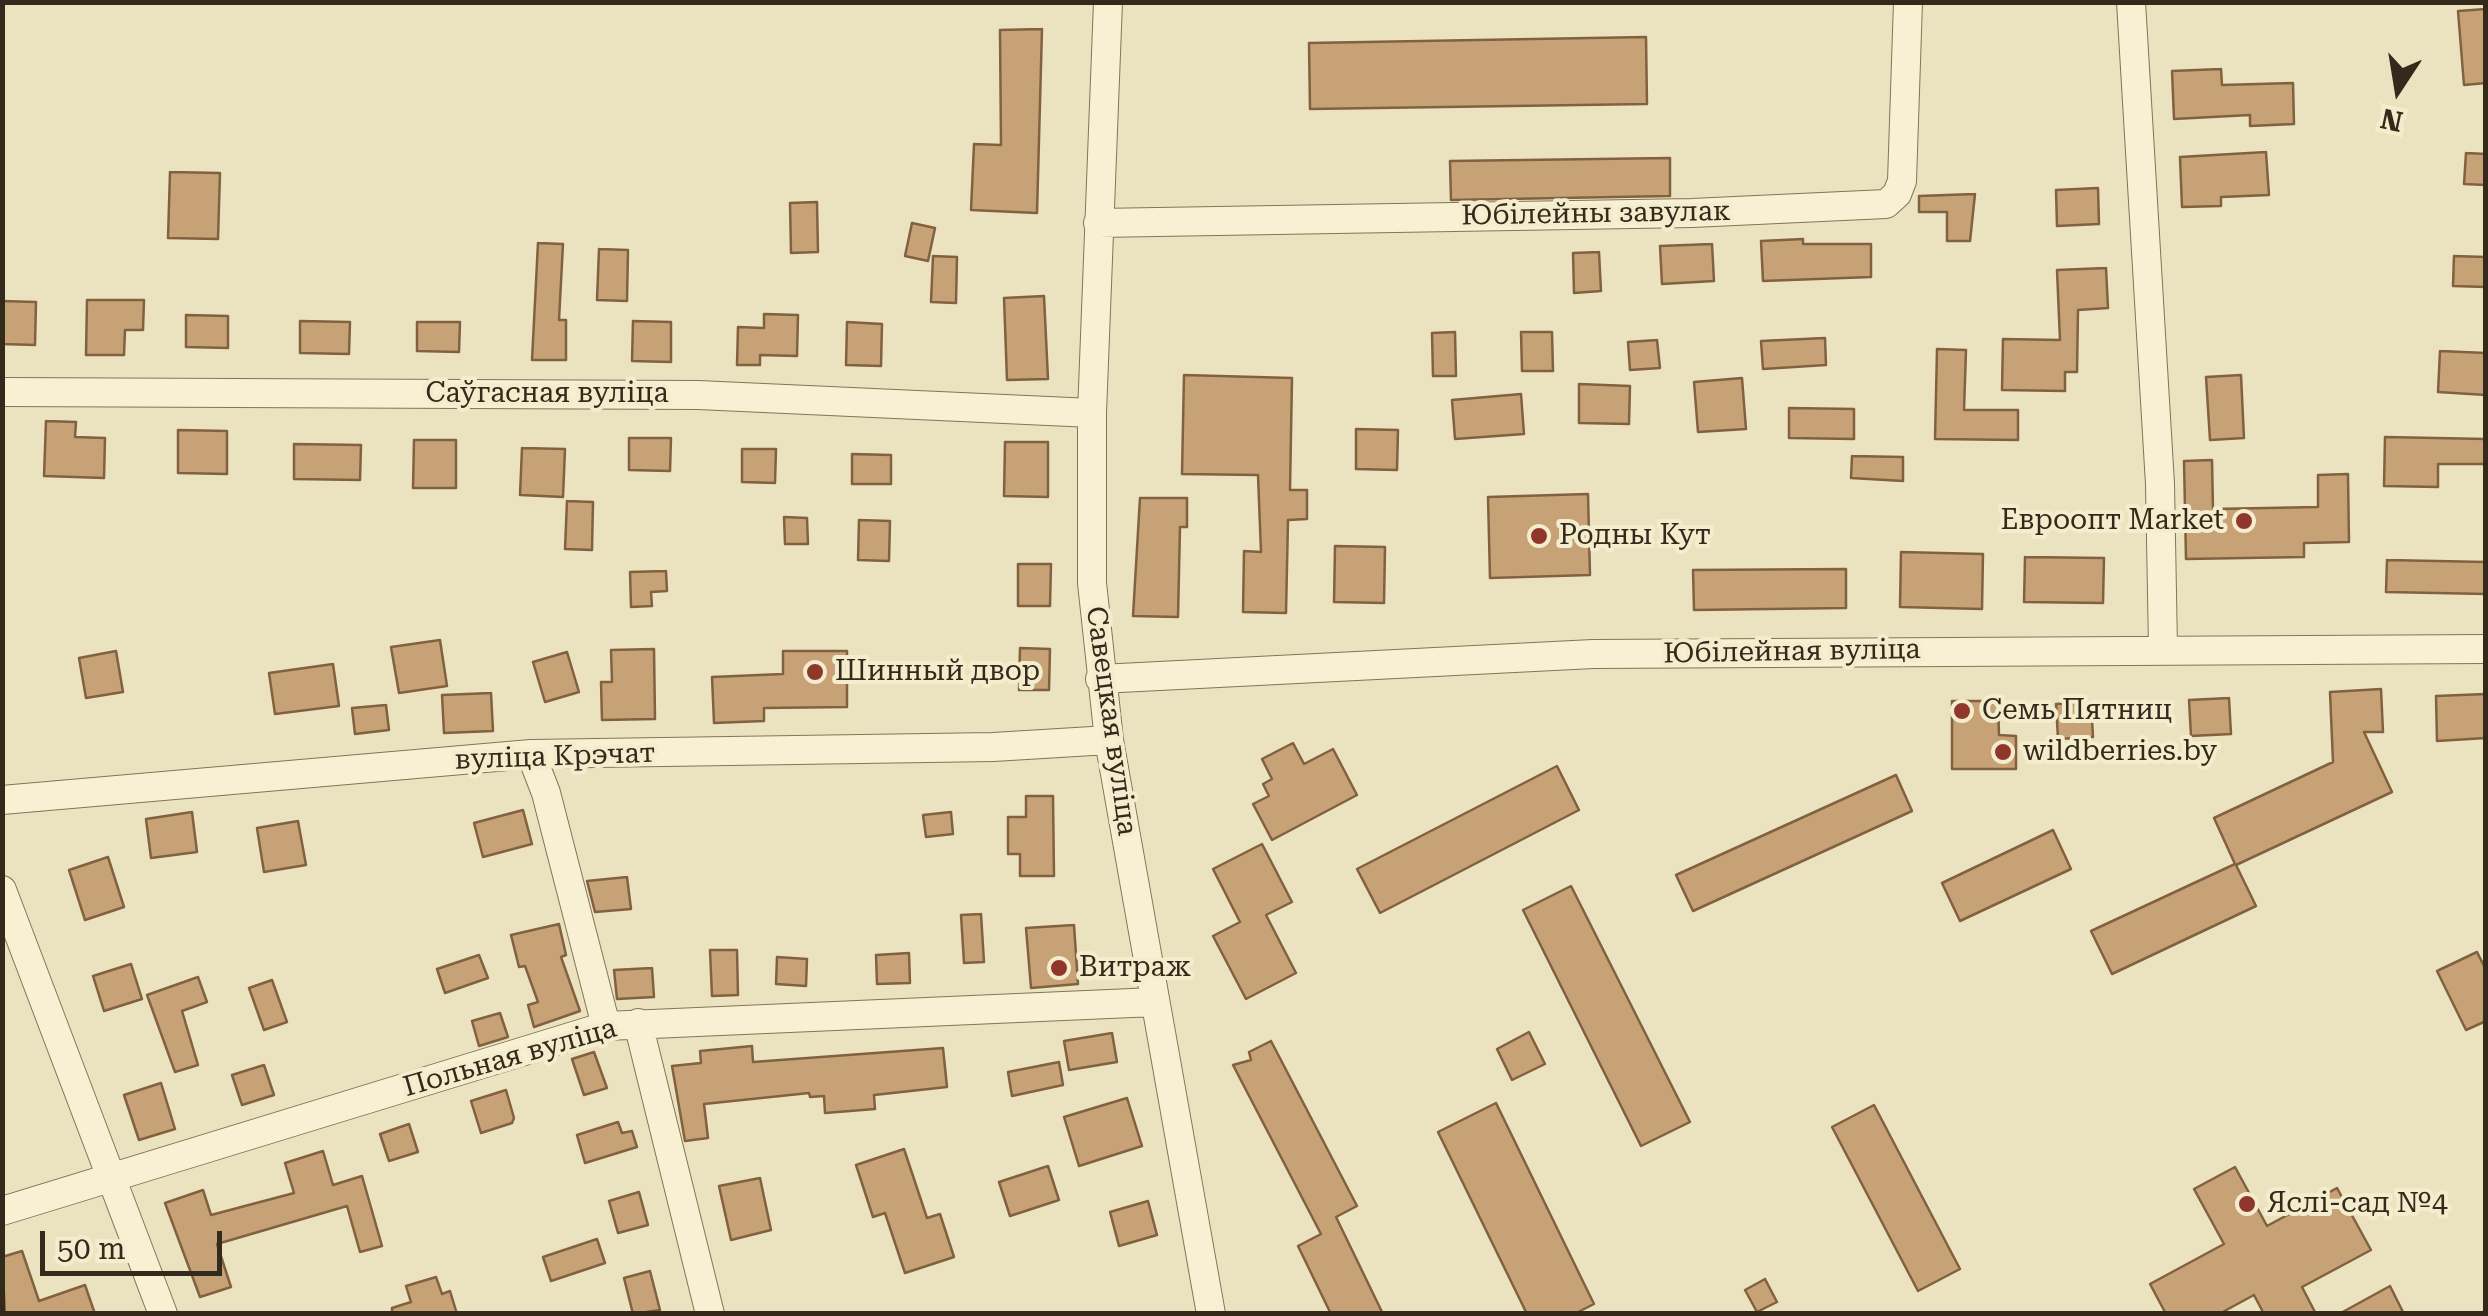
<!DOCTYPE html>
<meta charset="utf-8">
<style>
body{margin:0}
#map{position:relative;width:2488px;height:1316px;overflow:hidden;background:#ebe3bf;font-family:"Roboto Serif",serif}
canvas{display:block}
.frame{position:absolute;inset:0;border:5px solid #332a1c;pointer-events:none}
.north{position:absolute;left:2348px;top:40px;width:100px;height:100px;-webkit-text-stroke:8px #f3edce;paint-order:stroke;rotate:192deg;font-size:28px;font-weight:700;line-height:40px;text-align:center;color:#332a1c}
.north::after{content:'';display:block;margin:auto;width:35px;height:45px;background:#332a1c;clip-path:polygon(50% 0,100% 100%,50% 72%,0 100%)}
.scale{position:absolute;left:40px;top:1231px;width:182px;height:45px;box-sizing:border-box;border:5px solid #332a1c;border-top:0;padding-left:12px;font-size:30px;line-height:35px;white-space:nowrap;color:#332a1c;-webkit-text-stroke:8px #f3edce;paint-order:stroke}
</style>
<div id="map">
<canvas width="2488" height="1316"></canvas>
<div class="frame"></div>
<div class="north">N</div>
<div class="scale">50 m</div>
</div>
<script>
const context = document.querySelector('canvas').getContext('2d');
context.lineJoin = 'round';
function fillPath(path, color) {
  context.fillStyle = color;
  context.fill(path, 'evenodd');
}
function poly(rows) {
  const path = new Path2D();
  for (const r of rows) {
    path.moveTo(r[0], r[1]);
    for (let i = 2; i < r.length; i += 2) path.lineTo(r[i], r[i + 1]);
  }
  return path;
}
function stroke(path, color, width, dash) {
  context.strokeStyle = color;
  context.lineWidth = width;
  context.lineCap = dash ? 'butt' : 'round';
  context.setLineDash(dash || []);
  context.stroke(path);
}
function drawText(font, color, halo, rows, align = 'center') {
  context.font = font + ' "Roboto Serif",serif';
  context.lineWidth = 8;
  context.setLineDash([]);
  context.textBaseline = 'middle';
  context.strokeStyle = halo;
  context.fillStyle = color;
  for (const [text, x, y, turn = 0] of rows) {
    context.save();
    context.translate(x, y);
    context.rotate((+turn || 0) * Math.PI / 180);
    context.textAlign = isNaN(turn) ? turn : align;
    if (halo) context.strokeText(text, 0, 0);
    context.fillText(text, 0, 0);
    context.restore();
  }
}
const building = poly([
 [2486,9,2486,83,2464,85,2458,11,2486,9],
 [1042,29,1037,213,971,210,974,144,1001,145,1000,30,1042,29],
 [1646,37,1647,104,1310,109,1309,43,1646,37],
 [2221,69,2222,85,2293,83,2294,124,2250,126,2250,115,2174,119,2172,71,2221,69],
 [2266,152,2269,195,2221,197,2221,206,2182,207,2180,157,2266,152],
 [2466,153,2486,154,2486,185,2464,184,2466,153],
 [1670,158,1670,196,1451,200,1450,161,1670,158],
 [170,172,220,173,218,239,168,238,170,172],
 [2098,188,2099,224,2057,226,2056,190,2098,188],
 [1975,194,1970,241,1947,241,1947,212,1919,212,1919,196,1975,194],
 [817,202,818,252,791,253,790,203,817,202],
 [912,223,935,228,928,261,905,256,912,223],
 [1803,239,1803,244,1871,244,1871,277,1763,281,1761,241,1803,239],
 [538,243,563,244,559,320,566,320,566,360,532,360,538,243],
 [1712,244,1714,281,1662,284,1660,246,1712,244],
 [599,249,628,250,627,301,597,300,599,249],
 [1599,252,1601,291,1574,293,1573,253,1599,252],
 [933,256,957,257,956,303,931,302,933,256],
 [2454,256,2486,257,2486,287,2453,286,2454,256],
 [2106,268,2108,308,2078,310,2077,372,2065,372,2065,391,2002,390,2003,339,2060,340,2057,270,2106,268],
 [1044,296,1048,379,1007,380,1004,298,1044,296],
 [87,300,144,300,143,330,125,330,124,355,86,355,87,300],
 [2,301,36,302,35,345,2,344,2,301],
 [764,314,798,315,797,356,760,355,760,365,737,365,738,327,764,328,764,314],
 [186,315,228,316,228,348,186,347,186,315],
 [300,321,350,322,349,354,300,353,300,321],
 [633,321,671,322,671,362,632,361,633,321],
 [417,322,460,322,459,352,417,351,417,322],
 [847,322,882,324,881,366,846,365,847,322],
 [1455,332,1456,376,1433,376,1432,333,1455,332],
 [1521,332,1552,332,1553,371,1522,371,1521,332],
 [1825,338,1826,365,1763,369,1761,341,1825,338],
 [1657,340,1660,368,1630,370,1628,342,1657,340],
 [1937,349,1966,350,1964,410,2018,410,2018,440,1935,439,1937,349],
 [2440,351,2486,353,2486,395,2438,392,2440,351],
 [1184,375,1292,378,1290,490,1307,490,1307,519,1288,520,1286,613,1243,612,1244,551,1261,552,1258,475,1182,474,1184,375],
 [2241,375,2244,438,2210,440,2206,377,2241,375],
 [1742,378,1746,429,1698,432,1694,382,1742,378],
 [1579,384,1630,386,1629,424,1579,423,1579,384],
 [1521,394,1524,434,1455,439,1452,400,1521,394],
 [1789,408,1854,409,1854,439,1789,438,1789,408],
 [46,421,76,422,75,437,105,438,104,478,44,476,46,421],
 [1356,429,1398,430,1397,470,1356,469,1356,429],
 [178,430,227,431,227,474,178,473,178,430],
 [2385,437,2486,439,2486,464,2438,464,2438,487,2384,486,2385,437],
 [629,438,671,438,670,471,629,470,629,438],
 [414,440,456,440,456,488,413,488,414,440],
 [1005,442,1048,442,1048,497,1004,496,1005,442],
 [294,444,361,445,360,480,294,479,294,444],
 [522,448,565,449,563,497,520,495,522,448],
 [742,449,776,449,775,483,742,482,742,449],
 [852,454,891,455,891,484,852,484,852,454],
 [1852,456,1903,457,1903,481,1851,478,1852,456],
 [2212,460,2213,509,2318,507,2318,475,2348,474,2349,542,2304,543,2304,557,2186,559,2184,461,2212,460],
 [1588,494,1590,575,1490,578,1488,497,1588,494],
 [1140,498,1187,498,1187,527,1180,527,1178,617,1133,616,1140,498],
 [567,501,593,502,592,550,565,549,567,501],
 [784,517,807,518,808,544,785,544,784,517],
 [859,520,890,521,889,561,858,560,859,520],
 [1335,546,1385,547,1384,603,1334,602,1335,546],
 [1901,552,1983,554,1982,609,1900,607,1901,552],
 [2025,557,2104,558,2103,603,2024,602,2025,557],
 [2387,560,2486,562,2486,594,2386,592,2387,560],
 [1018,564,1051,564,1050,606,1018,606,1018,564],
 [1846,569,1846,608,1694,610,1693,570,1846,569],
 [666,571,667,591,651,592,652,606,631,607,630,572,666,571],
 [440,640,447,686,399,693,391,647,440,640],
 [1020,648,1050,649,1049,690,1019,690,1020,648],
 [654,649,655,719,602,720,601,682,612,682,611,650,654,649],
 [116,651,123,692,86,698,79,658,116,651],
 [783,651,847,651,847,707,764,708,764,721,714,723,712,677,783,674,783,651],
 [567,652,579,692,545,702,533,662,567,652],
 [333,664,339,706,275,714,269,673,333,664],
 [2381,689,2383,732,2364,732,2392,792,2236,865,2256,906,2112,974,2091,931,2235,864,2214,818,2333,762,2330,692,2381,689],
 [491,693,493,731,444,733,442,695,491,693],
 [2486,694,2486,738,2437,741,2436,696,2486,694],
 [2229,698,2231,734,2191,736,2189,700,2229,698],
 [1952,701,1998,701,1999,735,2016,736,2016,769,1952,769,1952,701],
 [2091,702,2093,737,2058,739,2056,704,2091,702],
 [386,705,389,730,355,734,352,708,386,705],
 [1293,743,1304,764,1333,749,1357,795,1272,840,1253,804,1269,796,1263,784,1272,779,1262,759,1293,743],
 [1557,766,1579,810,1380,913,1357,869,1557,766],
 [1896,775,1912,811,1693,911,1676,875,1896,775],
 [1026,796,1053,796,1054,876,1020,876,1020,854,1008,854,1008,817,1026,817,1026,796],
 [523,810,532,844,483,857,474,823,523,810],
 [192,812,197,852,151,858,146,819,192,812],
 [951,812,953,834,926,837,923,815,951,812],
 [298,821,306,865,264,872,257,828,298,821],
 [2053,830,2071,869,1960,921,1942,883,2053,830],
 [1262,844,1292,902,1266,915,1296,973,1246,999,1213,936,1240,922,1213,869,1262,844],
 [108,857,124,907,85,920,69,870,108,857],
 [627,877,631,909,595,912,587,881,627,877],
 [1571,886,1690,1122,1641,1146,1523,910,1571,886],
 [981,914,984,962,964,963,961,915,981,914],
 [559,924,566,955,561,957,580,1011,534,1027,528,1005,538,1002,525,966,519,967,511,935,559,924],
 [1074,925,1078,984,1031,988,1026,928,1074,925],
 [710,950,737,950,738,995,712,996,710,950],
 [2477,952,2486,970,2486,1021,2466,1030,2437,971,2477,952],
 [909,953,910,983,877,984,876,955,909,953],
 [479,955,488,978,445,993,437,969,479,955],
 [777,957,807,959,806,986,776,984,777,957],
 [131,964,142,999,104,1011,93,976,131,964],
 [652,968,654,997,617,999,614,970,652,968],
 [198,977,207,1002,182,1011,198,1065,175,1072,147,995,198,977],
 [272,980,287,1022,264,1030,249,988,272,980],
 [500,1013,508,1037,479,1046,472,1021,500,1013],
 [1529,1032,1545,1064,1512,1080,1497,1049,1529,1032],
 [1112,1033,1117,1062,1069,1070,1064,1041,1112,1033],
 [1271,1041,1357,1206,1336,1217,1383,1314,1331,1314,1298,1246,1321,1234,1233,1065,1251,1060,1249,1052,1271,1041],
 [752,1046,753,1062,943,1048,947,1087,874,1095,875,1109,825,1113,824,1096,810,1097,809,1093,704,1104,708,1138,685,1141,672,1066,701,1063,700,1051,752,1046],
 [594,1052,607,1088,584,1095,572,1059,594,1052],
 [1059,1062,1063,1085,1012,1096,1008,1072,1059,1062],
 [264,1065,274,1095,242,1105,232,1075,264,1065],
 [161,1083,175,1129,139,1140,124,1095,161,1083],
 [506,1090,514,1118,512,1123,481,1133,471,1101,506,1090],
 [1127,1098,1142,1146,1079,1166,1064,1117,1127,1098],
 [1496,1103,1594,1304,1574,1314,1527,1314,1438,1132,1496,1103],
 [1874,1105,1960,1269,1918,1291,1832,1127,1874,1105],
 [618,1122,622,1133,632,1131,637,1147,585,1163,577,1135,618,1122],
 [409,1124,418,1152,389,1161,380,1134,409,1124],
 [904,1149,927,1218,940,1214,954,1257,905,1273,885,1213,873,1217,856,1165,904,1149],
 [323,1151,333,1185,362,1176,382,1246,360,1252,347,1206,217,1244,231,1287,200,1297,165,1203,203,1190,211,1215,294,1193,285,1163,323,1151],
 [1048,1166,1059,1200,1010,1216,999,1182,1048,1166],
 [2235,1167,2267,1226,2337,1188,2371,1250,2302,1287,2316,1314,2264,1314,2254,1295,2219,1314,2166,1314,2150,1284,2224,1244,2194,1189,2235,1167],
 [760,1178,771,1230,731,1240,719,1186,760,1178],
 [639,1192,648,1225,618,1233,609,1201,639,1192],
 [1148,1201,1157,1235,1119,1246,1110,1212,1148,1201],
 [597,1239,605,1263,551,1281,543,1257,597,1239],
 [22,1251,39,1301,85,1285,95,1314,5,1314,2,1257,22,1251],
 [650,1271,660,1310,633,1314,624,1278,650,1271],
 [436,1277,442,1294,450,1291,457,1314,392,1314,392,1308,411,1302,406,1286,436,1277],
 [1765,1279,1777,1302,1757,1312,1745,1290,1765,1279],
 [2390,1286,2404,1314,2339,1314,2390,1286]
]);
const minor = poly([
 [1108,2,1092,413,1092,583,1109,740,1211,1314],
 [2131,2,2160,484,2163,648],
 [1098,223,1692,213,1886,204,1897,194,1902,181,1908,2],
 [2,392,698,395,1092,413],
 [1100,679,1593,654,2486,649],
 [531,754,546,793,606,1026],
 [2,800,531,754,993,747,1109,740],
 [2,890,163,1314],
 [638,1023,710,1314],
 [2,1211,606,1026,1155,1002]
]);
const markers = [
 [2244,521,10,"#8f372b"],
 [1539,536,10,"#8f372b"],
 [815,672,10,"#8f372b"],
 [1962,711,10,"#8f372b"],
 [2003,752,10,"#8f372b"],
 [1059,968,10,"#8f372b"],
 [2247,1204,10,"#8f372b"]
];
const streetNames = [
 ["Юбілейны завулак",1596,214,-1],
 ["Саўгасная вуліца",547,394],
 ["Юбілейная вуліца",1792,652,-1],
 ["Савецкая вуліца",1111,721,82],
 ["вуліца Крэчат",555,757,-2],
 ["Польная вуліца",510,1058,-16]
];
const poiNames = [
 ["Евроопт Market",2224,521,"right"],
 ["Родны Кут",1559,536],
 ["Шинный двор",835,672],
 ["Семь Пятниц",1982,711],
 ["wildberries.by",2023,752],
 ["Витраж",1079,968],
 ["Яслі-сад №4",2267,1204]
];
fillPath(building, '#c8a277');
stroke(building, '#81613f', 2.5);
stroke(minor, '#837458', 30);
stroke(minor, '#f7f0d2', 28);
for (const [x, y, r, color] of markers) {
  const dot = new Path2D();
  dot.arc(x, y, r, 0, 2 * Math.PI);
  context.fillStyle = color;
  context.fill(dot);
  stroke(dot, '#f3edce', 4);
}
drawText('28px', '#332a1c', '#f3edce', streetNames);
drawText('28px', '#332a1c', '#f3edce', poiNames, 'left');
</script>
